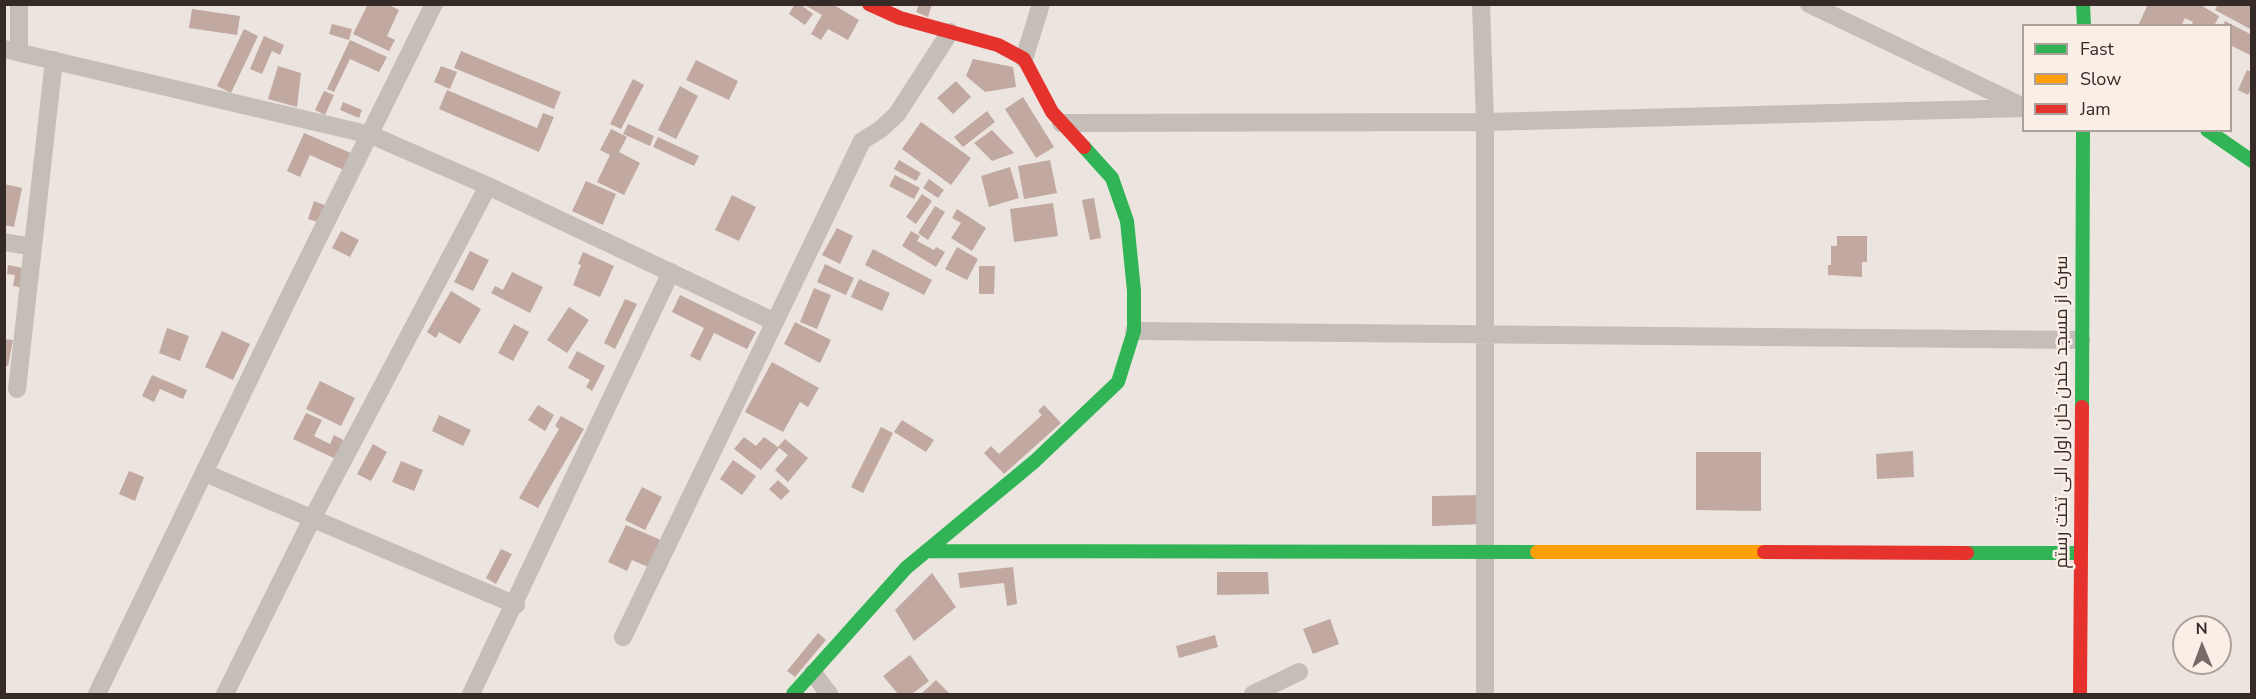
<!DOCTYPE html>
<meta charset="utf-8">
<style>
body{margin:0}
#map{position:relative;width:2256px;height:699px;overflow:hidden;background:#ece5df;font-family:"Nunito Sans",sans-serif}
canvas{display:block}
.frame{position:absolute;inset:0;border:6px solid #362a26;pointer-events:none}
.legend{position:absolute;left:2022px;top:24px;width:210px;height:108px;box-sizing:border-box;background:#faefe6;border:2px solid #aca099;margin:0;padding:8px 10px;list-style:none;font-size:18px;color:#362a26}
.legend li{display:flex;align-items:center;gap:12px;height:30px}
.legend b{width:30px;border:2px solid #aca099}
.north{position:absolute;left:2172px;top:615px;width:60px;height:60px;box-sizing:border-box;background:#faefe6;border:2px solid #aca099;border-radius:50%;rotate:359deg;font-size:16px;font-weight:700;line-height:24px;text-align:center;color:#362a26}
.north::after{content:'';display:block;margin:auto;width:21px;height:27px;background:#766b67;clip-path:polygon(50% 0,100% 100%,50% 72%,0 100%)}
</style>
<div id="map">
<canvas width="2256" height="699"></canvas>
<div class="frame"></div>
<ul class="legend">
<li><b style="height:8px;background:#30b455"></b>Fast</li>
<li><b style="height:8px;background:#ff9f0a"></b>Slow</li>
<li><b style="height:8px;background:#e5322d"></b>Jam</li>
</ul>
<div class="north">N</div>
</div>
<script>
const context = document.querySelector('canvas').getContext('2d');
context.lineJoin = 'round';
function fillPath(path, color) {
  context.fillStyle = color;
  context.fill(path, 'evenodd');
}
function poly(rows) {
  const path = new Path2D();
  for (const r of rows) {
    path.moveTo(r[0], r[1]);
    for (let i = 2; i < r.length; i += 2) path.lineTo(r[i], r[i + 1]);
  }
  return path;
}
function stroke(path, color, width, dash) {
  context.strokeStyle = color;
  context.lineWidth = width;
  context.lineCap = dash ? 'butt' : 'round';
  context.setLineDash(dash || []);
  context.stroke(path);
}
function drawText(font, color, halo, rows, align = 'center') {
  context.font = font + ' "Nunito Sans",Cairo,sans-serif';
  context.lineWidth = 5;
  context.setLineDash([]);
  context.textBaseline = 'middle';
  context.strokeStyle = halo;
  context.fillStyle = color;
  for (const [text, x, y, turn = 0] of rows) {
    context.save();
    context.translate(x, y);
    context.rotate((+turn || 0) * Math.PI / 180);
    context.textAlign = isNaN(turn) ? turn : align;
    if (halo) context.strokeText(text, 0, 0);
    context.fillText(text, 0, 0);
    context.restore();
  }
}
const building = poly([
 [368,4,387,4,399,10,387,36,395,40,389,51,353,34],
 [795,4,800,4,813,14,805,25,789,14],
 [803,4,832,4,859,20,848,40,828,29,821,40,811,34,822,15],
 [919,4,932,4,928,17,916,12],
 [2148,4,2199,4,2219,16,2214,26,2191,26,2193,22,2185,18,2181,26,2138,26],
 [2218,4,2252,4,2252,30,2215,10],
 [192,9,240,16,237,35,189,28],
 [2225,21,2252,35,2252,56,2230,45,2230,26,2223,26],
 [332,24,352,29,349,40,329,34],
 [244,29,258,36,231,93,217,86],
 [264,36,284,45,280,55,272,51,262,74,250,69],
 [350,40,387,57,379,72,350,59,334,92,327,89],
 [461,51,561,92,554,109,454,68],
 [973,59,1013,67,1016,87,985,92,966,76],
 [696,60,738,81,729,100,686,80],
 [278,66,301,73,297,107,268,99],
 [441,66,457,72,450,89,434,82],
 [2247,70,2252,72,2252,86,2248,95,2238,90],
 [633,79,644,85,621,129,610,124],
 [956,81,971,97,953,114,937,98],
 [680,86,698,96,676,139,658,130],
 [447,90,537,128,543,113,554,117,539,152,439,109],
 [324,91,334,95,325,115,315,110],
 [1023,97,1054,147,1036,158,1005,109],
 [343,102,362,110,359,118,340,110],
 [987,111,995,122,963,147,954,137],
 [921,122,971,158,951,185,902,149],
 [628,124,654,136,650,146,623,134],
 [611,129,627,137,619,152,640,163,624,195,597,182,610,155,600,150],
 [992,130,1014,153,992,161,974,143],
 [304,133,353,154,346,171,310,155,300,177,287,171],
 [658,137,699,156,694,166,653,147],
 [899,160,921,173,916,181,894,169],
 [1050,160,1057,193,1024,199,1018,166],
 [1010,167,1019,198,989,207,981,176],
 [895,175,920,188,914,199,889,186],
 [929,179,944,190,938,198,923,188],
 [586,181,616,194,603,225,572,211],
 [4,184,22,188,14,227,4,225],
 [922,194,932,201,916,224,906,217],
 [732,195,756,207,739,241,715,230],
 [1094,198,1101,238,1090,240,1082,200],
 [314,201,327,206,321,223,308,219],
 [1053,203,1058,236,1014,242,1010,209],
 [935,206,945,212,928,240,918,233],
 [957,209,986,228,972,251,951,238,961,223,952,218],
 [837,228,853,236,840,264,822,255],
 [341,231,359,240,350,257,332,248],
 [911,231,920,236,917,241,934,250,936,247,945,252,936,267,902,246],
 [1837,236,1867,236,1867,262,1862,262,1862,277,1828,275,1828,265,1831,265,1831,246,1837,246],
 [957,247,978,259,967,280,945,269],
 [873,249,932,280,924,295,865,265],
 [470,251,489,260,473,291,454,282],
 [583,252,614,266,600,297,573,285,581,265,578,264],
 [825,264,854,278,846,295,817,282],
 [8,265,28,269,25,288,13,286,15,275,7,274],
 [979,266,995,266,994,294,979,294],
 [512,272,543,287,530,313,491,293,495,286,503,290],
 [859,279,890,293,882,311,851,297],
 [814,288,831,295,817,329,800,322],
 [451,291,481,309,460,344,439,332,436,338,427,332],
 [680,295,756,332,747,349,714,333,700,361,690,356,704,328,672,312],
 [625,299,637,304,615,349,604,343],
 [569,307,589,320,567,353,547,340],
 [795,322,831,340,820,363,784,344],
 [514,324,529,332,513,361,498,353],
 [167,328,189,336,180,361,159,353],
 [222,331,250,344,233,380,205,367],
 [4,339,13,340,8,366,4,365],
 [577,351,605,366,592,391,586,387,590,380,568,368],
 [772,362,819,388,808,407,800,402,783,432,745,412],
 [152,375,187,390,183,399,160,389,154,402,142,396],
 [320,381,355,398,341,426,306,409],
 [538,405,554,415,545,431,528,420],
 [1044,405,1061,423,1004,474,984,453,991,446,999,454,1042,415,1038,411],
 [306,413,322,420,314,436,330,444,334,435,345,441,336,459,293,439],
 [439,415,471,430,463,446,432,431],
 [561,416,584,429,538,508,519,498,559,429,555,426],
 [902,420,934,440,926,452,894,432],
 [881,427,893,433,863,493,851,487],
 [744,437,756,446,764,437,779,448,761,470,734,449],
 [785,439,808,458,788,482,775,470,788,455,778,447],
 [373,444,387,452,371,481,357,474],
 [1913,451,1914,477,1877,479,1876,454],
 [1696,452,1761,452,1761,511,1696,510],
 [733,460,756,476,742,495,720,479],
 [401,461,423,470,414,491,392,482],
 [129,471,144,477,135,501,119,494],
 [778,480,790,491,781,500,769,489],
 [642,487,662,497,645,530,625,520],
 [1480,495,1481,524,1432,526,1432,496],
 [626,525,661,540,648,567,632,560,627,571,608,562],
 [501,549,512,554,496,584,486,578],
 [1013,567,1017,604,1007,606,1004,583,960,588,958,573],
 [1217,572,1268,572,1269,594,1217,595],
 [932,573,956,607,914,641,895,610],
 [1330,619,1339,644,1313,654,1303,629],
 [818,633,826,640,795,677,787,671],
 [1215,635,1218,647,1179,658,1176,646],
 [910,655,929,681,912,694,898,694,883,676],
 [936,680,950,694,921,694]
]);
const street = poly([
 [19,4,19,51],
 [1481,4,1485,122,1485,694],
 [1809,4,2022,106],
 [4,49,371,135,488,186,775,322],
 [1024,59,1041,4],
 [1061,123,1485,122,2024,108],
 [4,242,33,247],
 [1134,331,2081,340],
 [17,389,54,60],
 [205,473,516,605],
 [623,637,862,141,881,129,897,114,950,32],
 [813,673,829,694],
 [97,694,288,299,434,4],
 [225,694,313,517,488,186],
 [471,694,671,272],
 [1253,694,1299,672]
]);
const fast = poly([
 [2083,4,2084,26],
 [2207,130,2252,161],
 [2082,407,2083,130],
 [927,551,1537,552],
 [1967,553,2080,553],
 [793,694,906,568,1035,461,1118,382,1134,331,1134,291,1127,221,1112,178,1084,147]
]);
const slow = poly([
 [1537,552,1764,552]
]);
const jam = poly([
 [869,4,900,18,998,45,1024,59,1052,112,1084,147],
 [1764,552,1967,553],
 [2080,694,2082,407]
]);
const streetNames = [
 ["سرک از مسجد کندن خان اول الی تخت رستم",2063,412,-90]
];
fillPath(building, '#c1a8a0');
stroke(street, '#c5bdb8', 18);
stroke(fast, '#30b455', 14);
stroke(slow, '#ff9f0a', 14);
stroke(jam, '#e5322d', 14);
drawText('18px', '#362a26', '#faefe6', streetNames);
</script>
